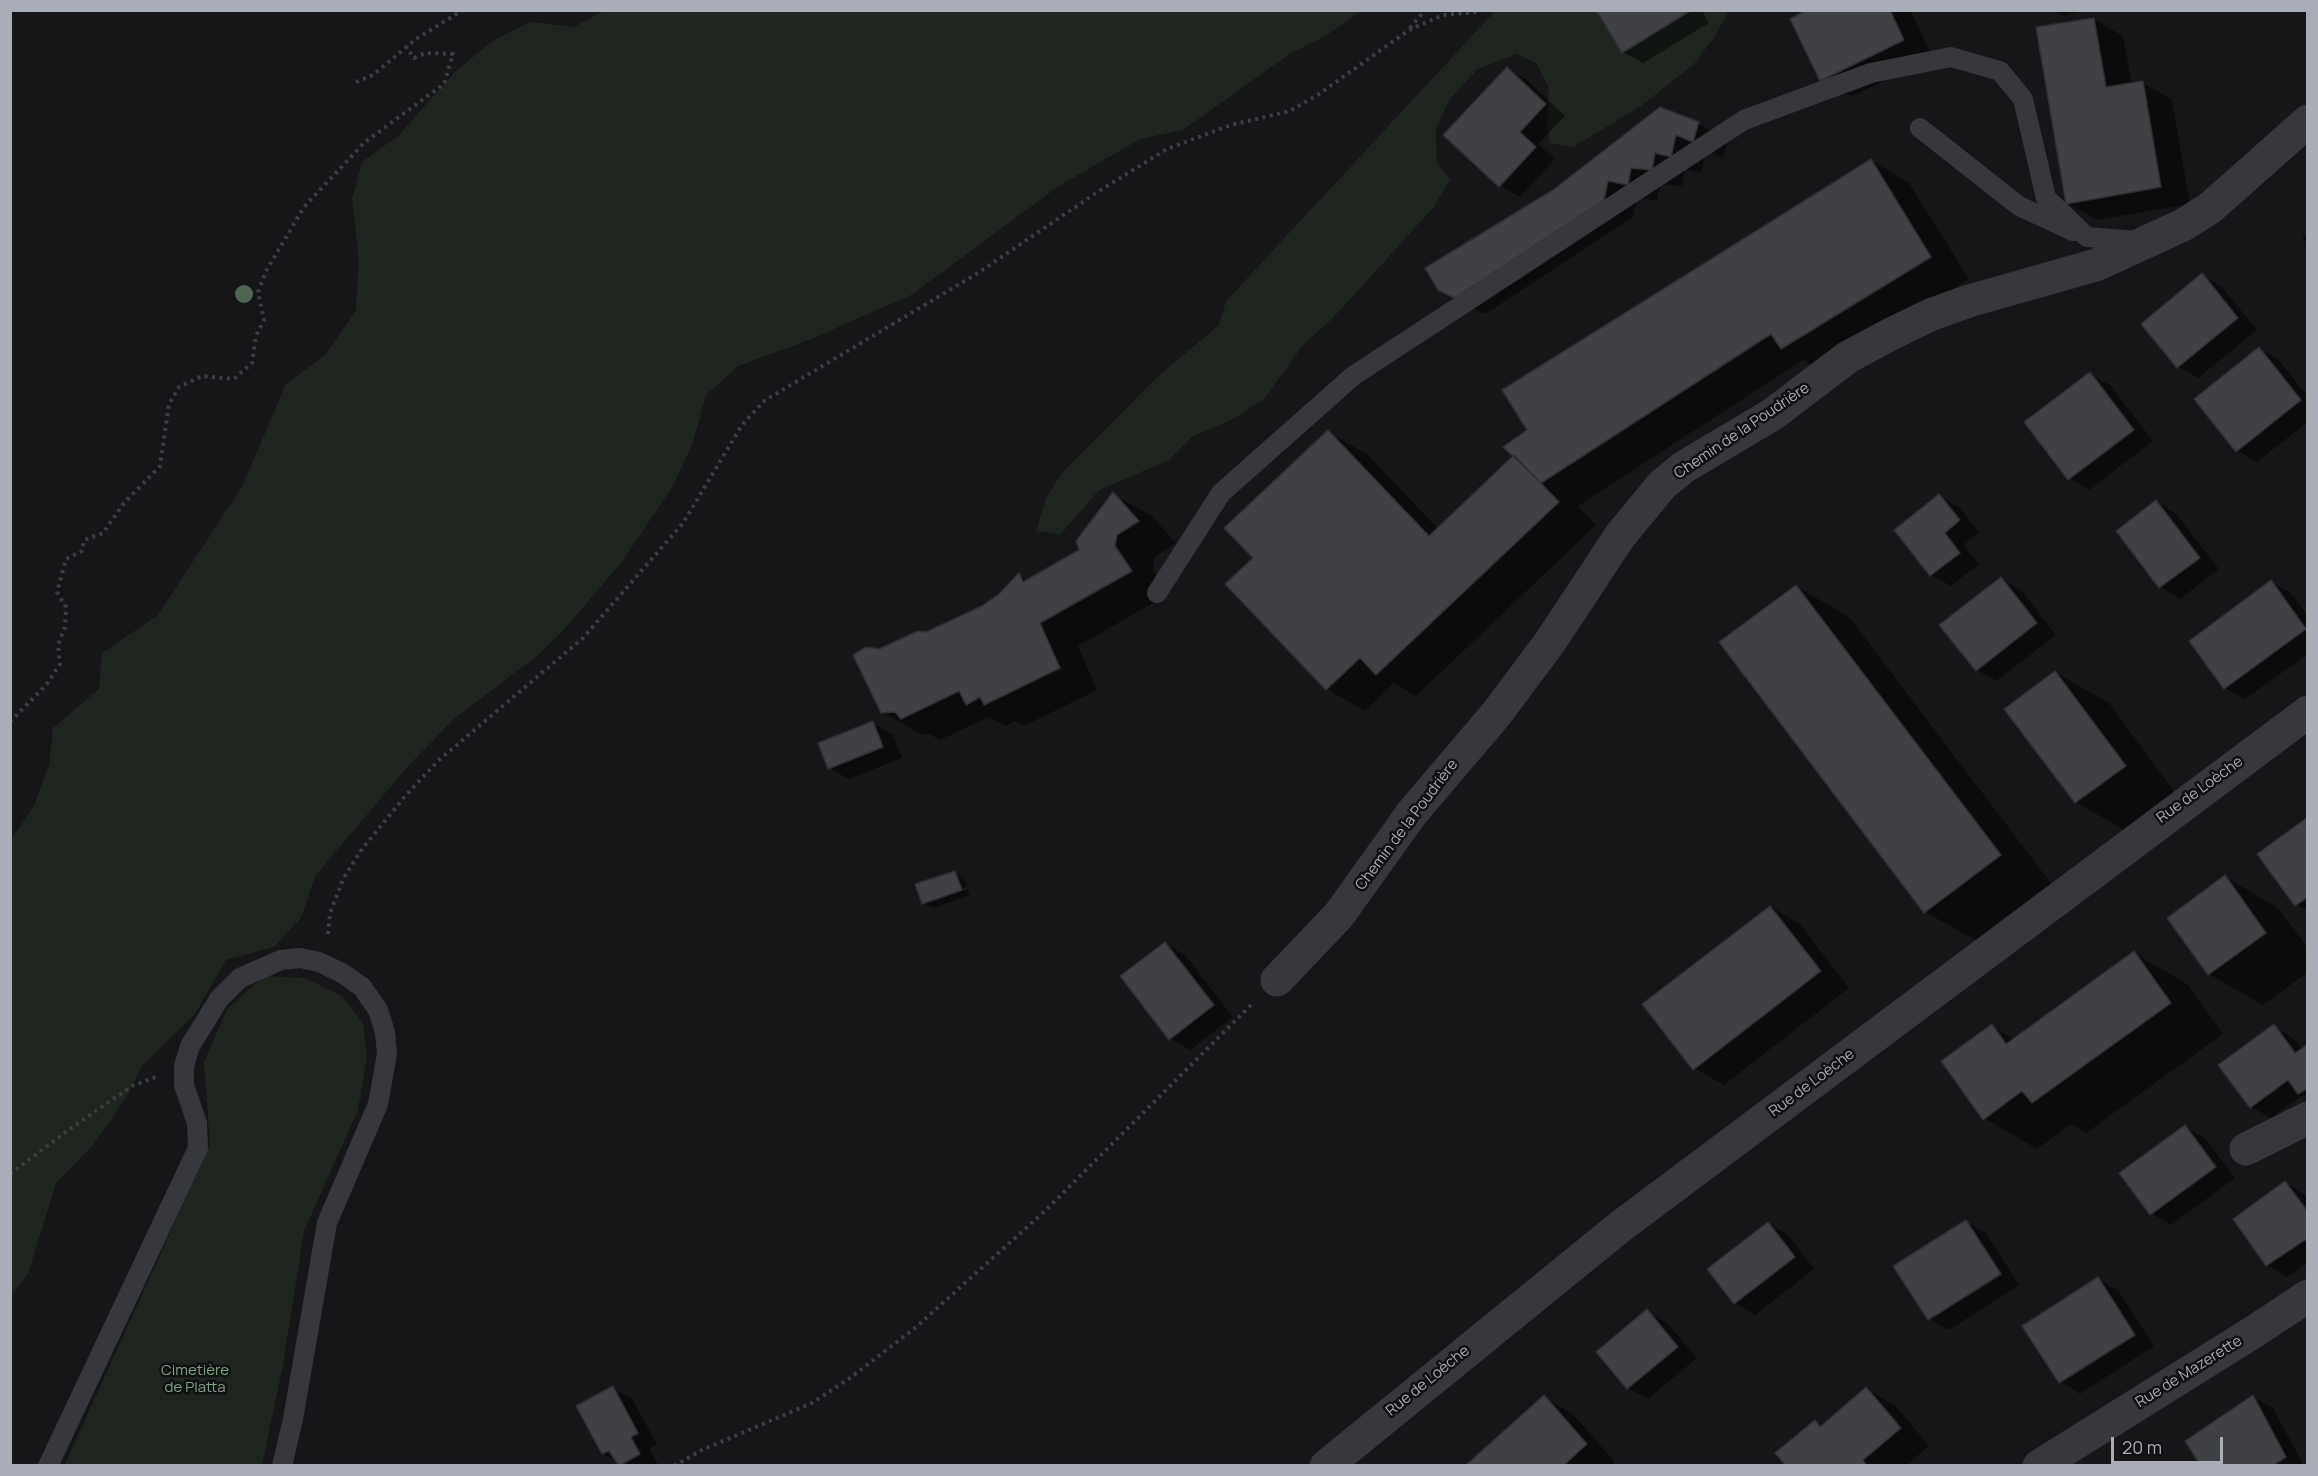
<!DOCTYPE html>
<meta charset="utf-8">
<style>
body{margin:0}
#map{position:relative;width:2318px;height:1476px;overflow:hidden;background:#161618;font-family:Manrope,sans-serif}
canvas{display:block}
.frame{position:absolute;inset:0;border:12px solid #a8adb8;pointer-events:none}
.scale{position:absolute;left:2111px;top:1437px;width:112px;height:27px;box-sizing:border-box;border:3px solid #a8adb8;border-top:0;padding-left:8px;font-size:18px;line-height:21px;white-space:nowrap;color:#a8adb8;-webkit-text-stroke:4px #111113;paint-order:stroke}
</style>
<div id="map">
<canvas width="2318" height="1476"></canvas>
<div class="frame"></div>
<div class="scale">20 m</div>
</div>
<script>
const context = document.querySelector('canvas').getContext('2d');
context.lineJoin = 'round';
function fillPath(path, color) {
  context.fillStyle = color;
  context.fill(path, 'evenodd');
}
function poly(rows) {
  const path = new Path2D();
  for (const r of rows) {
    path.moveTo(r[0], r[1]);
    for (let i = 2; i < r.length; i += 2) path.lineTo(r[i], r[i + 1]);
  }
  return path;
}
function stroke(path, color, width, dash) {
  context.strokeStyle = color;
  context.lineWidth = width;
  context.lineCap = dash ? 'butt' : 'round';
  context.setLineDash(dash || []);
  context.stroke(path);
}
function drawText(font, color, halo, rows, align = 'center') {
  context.font = font + ' Manrope,sans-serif';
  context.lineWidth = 5;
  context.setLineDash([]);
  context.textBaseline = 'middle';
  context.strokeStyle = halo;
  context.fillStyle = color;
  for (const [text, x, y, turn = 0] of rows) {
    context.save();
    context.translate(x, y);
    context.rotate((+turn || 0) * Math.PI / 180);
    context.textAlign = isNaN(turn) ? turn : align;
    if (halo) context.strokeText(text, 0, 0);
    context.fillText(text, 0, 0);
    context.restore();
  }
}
const green = poly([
 [605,10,1361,11,1324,37,1291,53,1183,130,1140,139,1059,186,911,295,809,340,738,366,706,395,693,442,673,486,621,563,561,633,538,655,455,718,410,764,315,876,301,918,274,947,226,960,195,1014,142,1066,127,1096,93,1145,56,1183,28,1274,11,1295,11,839,33,808,49,765,53,728,99,689,102,653,157,616,242,487,286,384,326,354,356,310,359,260,352,199,362,162,399,135,453,74,492,41,530,22,574,27],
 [1495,11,1729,11,1713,39,1694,64,1641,106,1573,147,1550,143,1547,124,1549,88,1536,63,1517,54,1478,69,1449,100,1436,129,1437,163,1450,180,1433,208,1333,318,1304,344,1264,399,1233,419,1193,436,1169,460,1099,490,1060,535,1036,531,1046,498,1062,473,1156,378,1219,325,1226,301],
 [264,976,305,978,342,996,363,1024,367,1056,358,1110,304,1231,283,1365,262,1465,64,1466,210,1145,204,1062,227,1009]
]);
const shadow = poly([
 [1598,10,1702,10,1709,23,1643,63,1623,52],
 [1811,10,1910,10,1933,57,1851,97,1821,80],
 [2053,10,2088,10,2063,16],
 [2094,19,2123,36,2132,85,2143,83,2172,100,2190,204,2097,220,2067,203],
 [1507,69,1527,80,1565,116,1538,144,1555,159,1520,197,1500,186],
 [1698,124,1728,141,1723,158,1706,151,1701,173,1685,169,1682,186,1660,184,1657,201,1638,197,1633,217,1485,314,1439,289,1554,191],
 [1871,160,1909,183,1969,279,1820,370,1803,360,1578,506,1596,525,1416,696,1394,683,1365,711,1327,689,1255,558,1328,432,1367,454,1438,529,1516,455],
 [2308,233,2308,245,2302,237],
 [2202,275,2222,287,2257,330,2198,378,2178,366],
 [2259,349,2279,360,2308,397,2308,422,2257,462,2237,451,2196,399],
 [2090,374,2110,385,2153,441,2089,490,2069,478],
 [1113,494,1152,516,1176,543,1155,557,1153,570,1169,594,1078,646,1097,690,1024,726,1015,721,1006,726,989,717,940,740,929,734,921,734,882,712,880,651,982,608,1000,596,1019,575,1029,580,1080,551],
 [1939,496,1959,507,1979,532,1963,545,1979,564,1951,586,1931,575],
 [2157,502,2176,514,2219,569,2180,599,2160,587],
 [2001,579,2021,590,2056,635,1996,681,1977,670],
 [2271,582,2291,593,2308,616,2308,654,2245,699,2225,688],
 [1796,586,1849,617,2053,886,1979,942,1925,912],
 [2055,672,2109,703,2178,797,2129,833,2076,802],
 [873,723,893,735,902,758,849,779,829,768],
 [2308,819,2308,911,2296,905,2260,854],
 [954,872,964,878,967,887,928,900,928,903,968,889,970,895,933,908,923,903],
 [2225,877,2278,908,2308,948,2308,972,2263,1005,2209,974],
 [1771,907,1800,924,1849,988,1724,1085,1694,1068],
 [1165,944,1185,955,1233,1017,1190,1050,1170,1038],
 [2134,953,2187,984,2223,1034,2086,1133,2071,1124,2037,1149,1984,1118,1992,1026,2014,1039],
 [2274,1026,2293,1038,2302,1049,2308,1045,2308,1098,2303,1095,2271,1118,2251,1107],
 [2185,1127,2205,1138,2235,1178,2171,1225,2151,1213],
 [2286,1183,2308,1197,2308,1262,2287,1277,2267,1265,2235,1219],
 [1966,1222,1986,1233,2019,1285,1949,1330,1929,1319],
 [1768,1223,1788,1235,1814,1269,1755,1315,1735,1303],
 [2098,1279,2118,1290,2154,1346,2080,1394,2061,1382,2024,1326],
 [1647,1311,1667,1323,1697,1358,1648,1399,1628,1388],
 [613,1388,632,1399,657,1444,649,1448,659,1466,619,1466,616,1461,603,1453],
 [1866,1389,1896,1406,1929,1446,1906,1466,1788,1466,1815,1422,1823,1427],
 [1544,1397,1573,1414,1615,1462,1611,1466,1467,1466],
 [2253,1397,2273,1408,2304,1466,2203,1466]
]);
const building = poly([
 [1596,10,1690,10,1690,11,1622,53,1596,10],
 [1807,10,1890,10,1904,40,1820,81,1790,19,1807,10],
 [2094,18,2106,87,2143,81,2161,187,2066,204,2036,27,2094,18],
 [1507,67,1546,104,1520,132,1536,147,1499,187,1443,135,1507,67],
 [1660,107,1699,122,1693,142,1676,135,1671,157,1655,153,1652,170,1631,168,1628,185,1608,181,1604,200,1455,298,1438,290,1425,268,1553,190,1660,107],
 [1871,159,1931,257,1781,349,1771,334,1541,483,1503,447,1527,430,1502,390,1871,159],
 [2202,273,2238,318,2177,368,2141,324,2202,273],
 [2259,347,2301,400,2236,452,2194,399,2259,347],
 [2090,372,2134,430,2068,480,2024,422,2090,372],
 [1328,430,1429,536,1514,455,1559,502,1376,675,1360,658,1326,690,1225,584,1253,558,1224,528,1328,430],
 [1113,492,1139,521,1117,535,1115,546,1132,571,1040,623,1060,668,984,705,980,697,966,705,959,691,901,719,895,712,881,713,853,655,866,647,879,649,918,631,926,632,982,606,999,594,1019,573,1023,582,1079,550,1076,541,1113,492],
 [1939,494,1960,520,1945,533,1960,553,1930,576,1894,530,1939,494],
 [2156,500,2200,558,2159,588,2116,531,2156,500],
 [2001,577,2037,623,1976,671,1939,625,2001,577],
 [2271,580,2306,629,2224,689,2189,641,2271,580],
 [1796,585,2001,855,1924,913,1719,642,1796,585],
 [2055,671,2126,766,2075,803,2004,709,2055,671],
 [873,721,883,747,828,769,818,743,873,721],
 [2308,817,2308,897,2295,906,2257,854,2308,817],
 [955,871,962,890,922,904,915,884,955,871],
 [2225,875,2266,933,2208,975,2167,918,2225,875],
 [1770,906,1821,971,1693,1070,1642,1004,1770,906],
 [1165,942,1214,1005,1169,1040,1120,976,1165,942],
 [2134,951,2171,1003,2032,1103,2022,1091,1983,1120,1941,1061,1992,1024,2006,1044,2134,951],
 [2274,1024,2295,1053,2308,1044,2308,1088,2298,1094,2288,1080,2250,1108,2218,1065,2274,1024],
 [2185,1125,2216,1167,2150,1215,2119,1173,2185,1125],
 [2285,1181,2308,1212,2308,1238,2266,1266,2233,1219,2285,1181],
 [1966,1220,2001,1274,1928,1320,1893,1266,1966,1220],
 [1768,1222,1795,1257,1734,1304,1707,1269,1768,1222],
 [2098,1277,2135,1335,2059,1383,2022,1326,2098,1277],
 [1647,1309,1678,1347,1627,1389,1596,1352,1647,1309],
 [613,1386,638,1433,631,1437,640,1454,619,1466,609,1451,602,1454,576,1406,613,1386],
 [1866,1387,1901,1428,1863,1460,1867,1466,1786,1466,1775,1453,1815,1420,1820,1427,1866,1387],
 [1544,1395,1587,1444,1563,1466,1465,1466,1544,1395],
 [2253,1395,2286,1457,2272,1466,2201,1466,2185,1441,2253,1395]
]);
const path = poly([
 [1410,28,1425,10],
 [356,82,373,75,416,39,463,10],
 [10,722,47,684,60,664,58,645,65,627,66,607,57,592,66,559,82,551,84,540,103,533,124,503,160,466,169,404,179,387,202,376,234,379,252,363,256,336,264,320,258,292,266,271,304,207,365,142,444,84,453,54,425,53,414,58,406,47],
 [328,934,330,913,343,879,362,849,406,795,439,760,583,638,683,523,742,425,764,401,978,273,1099,191,1167,149,1231,125,1290,111,1319,94,1409,30,1443,15,1476,12],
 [10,1174,70,1129,132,1086,156,1077],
 [674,1466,702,1450,812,1403,850,1378,915,1328,1045,1211,1251,1005]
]);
const service = poly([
 [1920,128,2019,206,2073,231],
 [1157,593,1221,493,1353,376,1744,120,1871,73,1951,57,2000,71,2023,99,2046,198,2087,237,2139,241],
 [48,1466,198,1148,197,1123,184,1085,184,1066,190,1046,219,999,240,978,281,960,300,958,319,962,342,973,362,987,378,1010,385,1032,387,1054,378,1104,327,1223,293,1419,282,1466]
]);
const minor = poly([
 [1277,980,1339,915,1412,813,1497,713,1550,642,1620,536,1662,485,1684,467,1773,414,1848,357,1891,334,1930,315,1969,301,2096,265,2183,225,2210,208,2308,121],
 [2246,1149,2308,1118],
 [2039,1466,2255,1331,2308,1296]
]);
const tertiary = poly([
 [1326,1466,1621,1226,2308,712]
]);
const trees = [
 [244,294]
];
const streetNames = [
 ["Chemin de la Poudrière",1742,431,-34],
 ["Rue de Loèche",2200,790,-36],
 ["Chemin de la Poudrière",1407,825,-53],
 ["Rue de Loèche",1812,1083,-37],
 ["Rue de Mazerette",2189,1372,-32],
 ["Rue de Loèche",1428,1381,-39]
];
const parkNames = [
 ["Cimetière",195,1371],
 ["de Platta",195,1388]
];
fillPath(green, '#1e261f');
fillPath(shadow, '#0007');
fillPath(building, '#404145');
stroke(building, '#303034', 1.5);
stroke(path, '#3d3f44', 4, [3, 4.5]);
stroke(service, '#37383d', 20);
stroke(minor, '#37383d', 33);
stroke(tertiary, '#37383d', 33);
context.fillStyle = '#506452';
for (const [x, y] of trees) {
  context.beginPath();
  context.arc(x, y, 9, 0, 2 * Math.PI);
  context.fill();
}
drawText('15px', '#a8adb8', '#111113', streetNames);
drawText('15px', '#7fa381', '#111113', parkNames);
</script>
